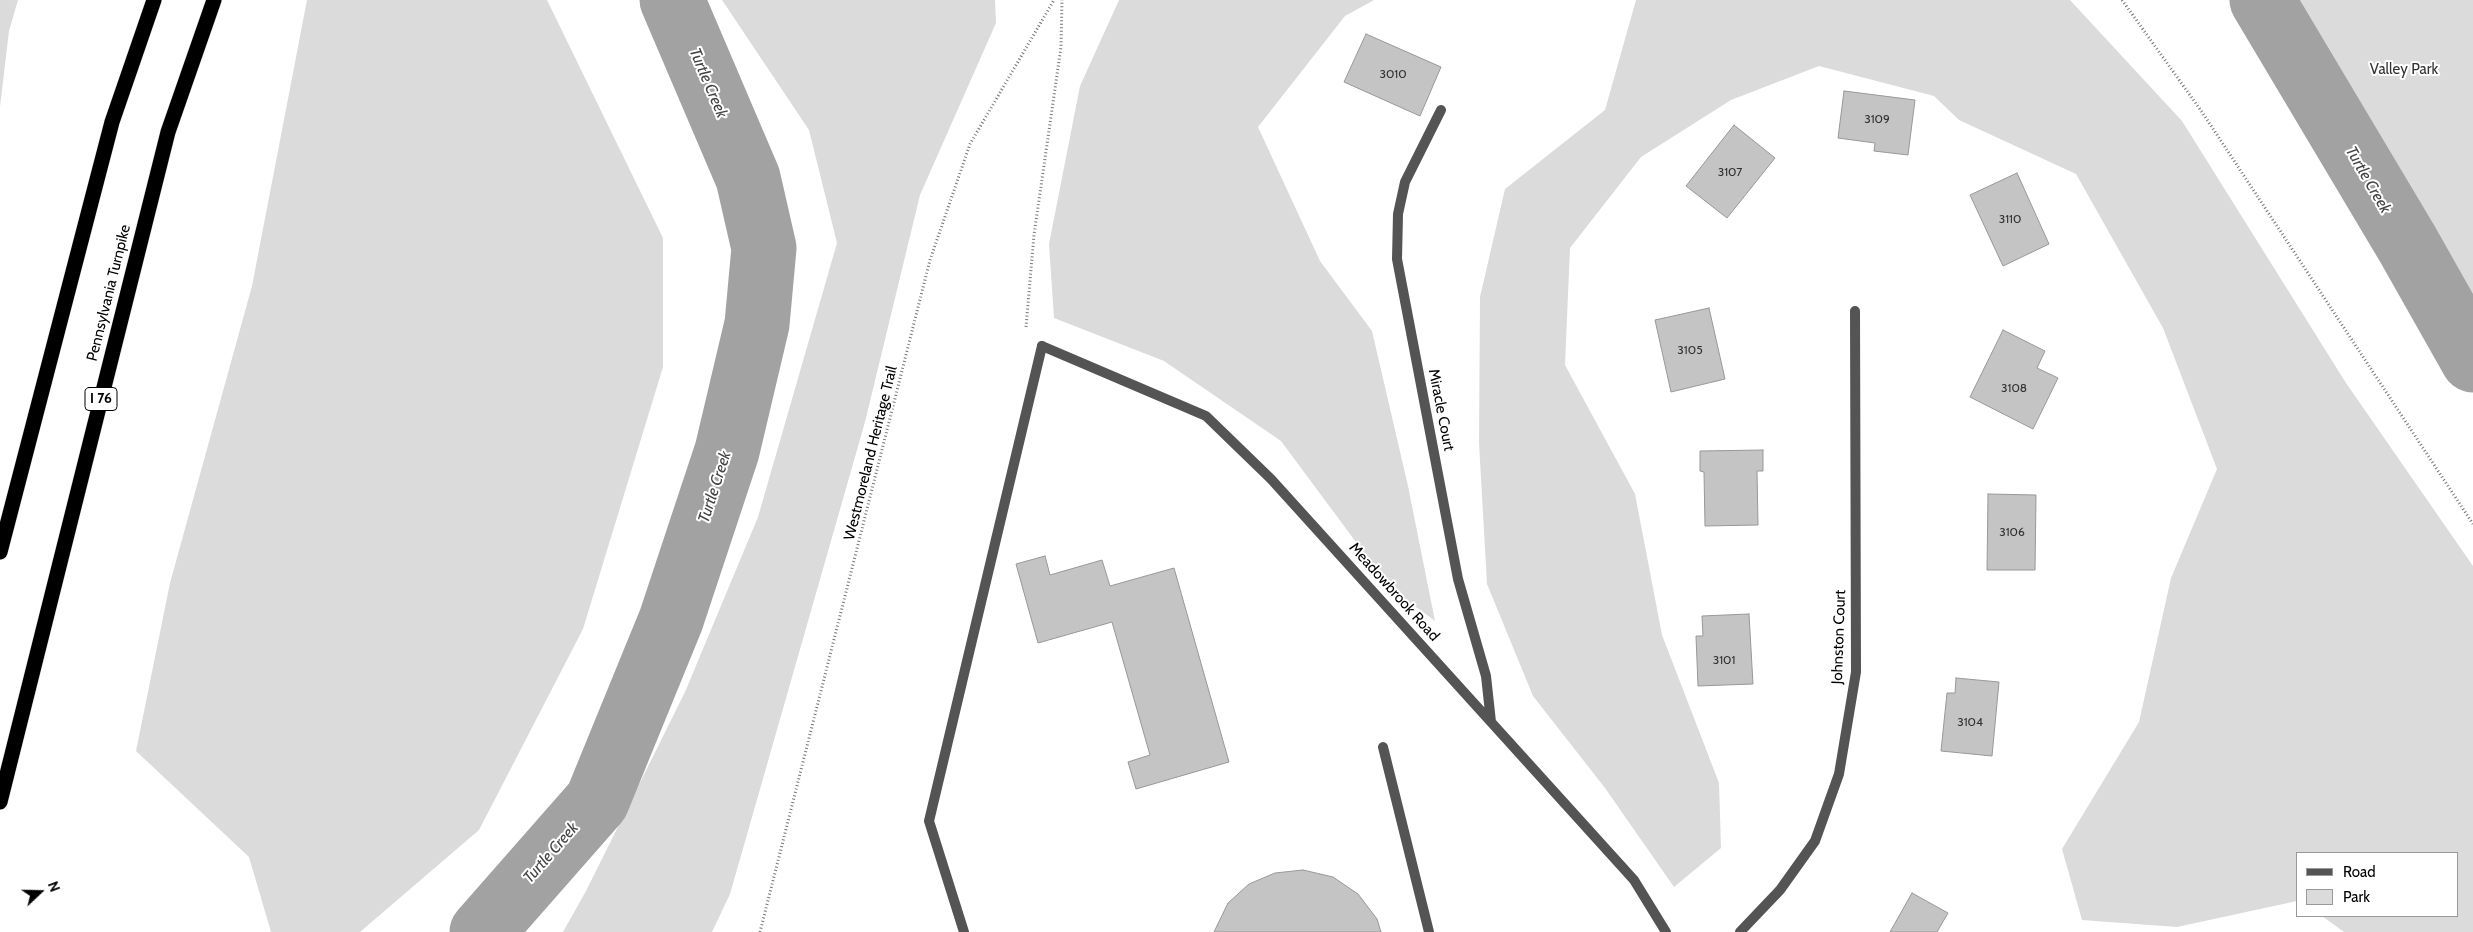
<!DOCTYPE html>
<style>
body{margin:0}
#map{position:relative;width:2473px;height:932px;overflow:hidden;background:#fff;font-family:Cabin,sans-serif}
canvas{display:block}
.legend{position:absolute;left:2296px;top:852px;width:162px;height:65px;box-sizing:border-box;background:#fff;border:1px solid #999;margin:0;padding:6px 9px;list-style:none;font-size:15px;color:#000}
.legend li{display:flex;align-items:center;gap:10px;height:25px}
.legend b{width:25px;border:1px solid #999}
.north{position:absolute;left:15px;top:867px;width:50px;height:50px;-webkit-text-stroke:4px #fff;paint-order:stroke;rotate:69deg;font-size:14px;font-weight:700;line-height:20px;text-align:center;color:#000}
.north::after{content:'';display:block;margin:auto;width:18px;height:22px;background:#000;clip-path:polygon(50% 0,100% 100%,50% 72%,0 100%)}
</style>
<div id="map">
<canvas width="2473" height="932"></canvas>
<ul class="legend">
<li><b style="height:6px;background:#545454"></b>Road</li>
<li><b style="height:14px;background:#dbdbdb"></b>Park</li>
</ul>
<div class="north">N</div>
</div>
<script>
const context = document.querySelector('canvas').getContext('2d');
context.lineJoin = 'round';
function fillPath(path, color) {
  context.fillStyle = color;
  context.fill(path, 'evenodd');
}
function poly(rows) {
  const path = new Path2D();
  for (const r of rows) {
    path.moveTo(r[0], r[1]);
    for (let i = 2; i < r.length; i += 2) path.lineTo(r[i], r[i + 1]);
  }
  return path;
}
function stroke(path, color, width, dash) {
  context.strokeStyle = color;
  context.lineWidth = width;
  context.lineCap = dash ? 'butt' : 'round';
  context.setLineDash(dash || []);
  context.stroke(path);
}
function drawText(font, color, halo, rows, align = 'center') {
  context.font = font + ' Cabin,sans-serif';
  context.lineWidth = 4;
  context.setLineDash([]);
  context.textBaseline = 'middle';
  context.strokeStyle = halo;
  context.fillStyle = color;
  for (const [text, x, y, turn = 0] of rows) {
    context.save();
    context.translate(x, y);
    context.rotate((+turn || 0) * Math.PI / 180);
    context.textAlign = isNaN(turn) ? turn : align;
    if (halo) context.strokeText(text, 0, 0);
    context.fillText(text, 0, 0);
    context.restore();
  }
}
const green = poly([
 [0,0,18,0,9,31,0,107],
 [307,0,547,0,663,238,663,367,583,629,479,830,360,932,271,932,249,857,136,751,170,583,252,286],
 [722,0,995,0,996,23,920,195,865,422,730,894,712,932,563,932,586,891,685,692,758,517,837,243,809,130],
 [1119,0,1374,0,1345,16,1258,127,1320,261,1372,331,1408,486,1435,621,1390,588,1281,441,1164,361,1054,318,1049,244,1080,86],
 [1636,0,2070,0,2182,121,2346,383,2473,566,2473,932,2344,932,2322,916,2457,916,2457,853,2297,853,2297,901,2177,927,2082,920,2062,849,2139,722,2171,578,2217,469,2163,328,2076,174,1959,120,1934,96,1819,66,1731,100,1641,157,1570,248,1565,365,1635,494,1662,635,1719,783,1721,848,1674,887,1605,788,1533,696,1487,584,1479,443,1480,297,1505,189,1605,110],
 [2281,0,2473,0,2473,324]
]);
const river = poly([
 [2262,0,2408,245,2473,360],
 [482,932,597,801,671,620,727,451,757,324,764,248,748,178,672,0]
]);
const building = poly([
 [1366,34,1441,67,1420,116,1344,82,1366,34],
 [1844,91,1915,100,1908,155,1874,151,1875,143,1838,138,1844,91],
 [1734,125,1775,158,1727,218,1686,186,1734,125],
 [2017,173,2049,244,2003,266,1970,195,2017,173],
 [1709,308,1725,379,1671,392,1655,320,1709,308],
 [2003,330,2045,351,2037,368,2058,378,2033,429,1970,397,2003,330],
 [1763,450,1763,471,1757,471,1758,525,1705,526,1704,472,1700,471,1700,451,1763,450],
 [1988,494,2036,495,2035,570,1987,570,1988,494],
 [1045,556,1050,575,1102,560,1110,586,1174,568,1229,762,1136,789,1128,762,1150,755,1112,622,1038,643,1016,564,1045,556],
 [1749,614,1753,684,1698,686,1696,636,1703,636,1702,616,1749,614],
 [1956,678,1999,682,1992,756,1941,751,1947,693,1955,693,1956,678],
 [1303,870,1333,877,1358,894,1377,919,1381,932,1214,932,1228,903,1249,884,1275,873,1303,870],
 [1912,893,1948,913,1937,932,1890,932,1912,893]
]);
const path = poly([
 [2122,0,2202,112,2473,524],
 [1026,327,1034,235,1061,47,1062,0],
 [760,932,930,260,970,144,1054,0]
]);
const lane = poly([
 [1383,747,1429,932],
 [964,932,929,821,1042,346]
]);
const street = poly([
 [1441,110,1405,182,1398,214,1397,259,1458,579,1486,676,1491,722],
 [1042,346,1206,416,1271,479,1634,880,1666,932],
 [1740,932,1780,890,1815,841,1839,774,1856,672,1855,311]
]);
const highway = poly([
 [0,552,112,122,154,0],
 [0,802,168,132,214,0]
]);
const numberNames = [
 ["3010",1393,74],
 ["3109",1877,119],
 ["3107",1730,172],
 ["3110",2010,219],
 ["3105",1690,350],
 ["3108",2014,388],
 ["3106",2012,532],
 ["3101",1724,660],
 ["3104",1970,722]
];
const shields = [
 [101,399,32]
];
const shieldNames = [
 ["I 76",101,399]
];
const parkNames = [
 ["Valley Park",2404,70]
];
const streetNames = [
 ["Pennsylvania Turnpike",109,293,-76],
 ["Miracle Court",1441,410,79],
 ["Westmoreland Heritage Trail",871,453,-76],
 ["Meadowbrook Road",1394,592,48],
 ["Johnston Court",1839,637,-88]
];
const waterNames = [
 ["Turtle Creek",708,83,67],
 ["Turtle Creek",2368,180,60],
 ["Turtle Creek",715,487,-72],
 ["Turtle Creek",551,853,-49]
];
fillPath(green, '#dbdbdb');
stroke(river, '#a2a2a2', 65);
fillPath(building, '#c4c4c4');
stroke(building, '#989898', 1);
stroke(highway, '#dbdbdb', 16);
stroke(path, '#767676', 3, [1, 2.5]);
stroke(lane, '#545454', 10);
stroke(street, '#545454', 10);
stroke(highway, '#000', 15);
drawText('12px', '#313131', null, numberNames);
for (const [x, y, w] of shields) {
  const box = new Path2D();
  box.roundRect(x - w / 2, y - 11.5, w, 23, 4);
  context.fillStyle = '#fff';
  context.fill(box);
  stroke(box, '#000', 1);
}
drawText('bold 14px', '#000', null, shieldNames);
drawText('15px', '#323232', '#fff', parkNames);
drawText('15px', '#000', '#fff', streetNames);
drawText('italic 16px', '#434343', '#fff', waterNames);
</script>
